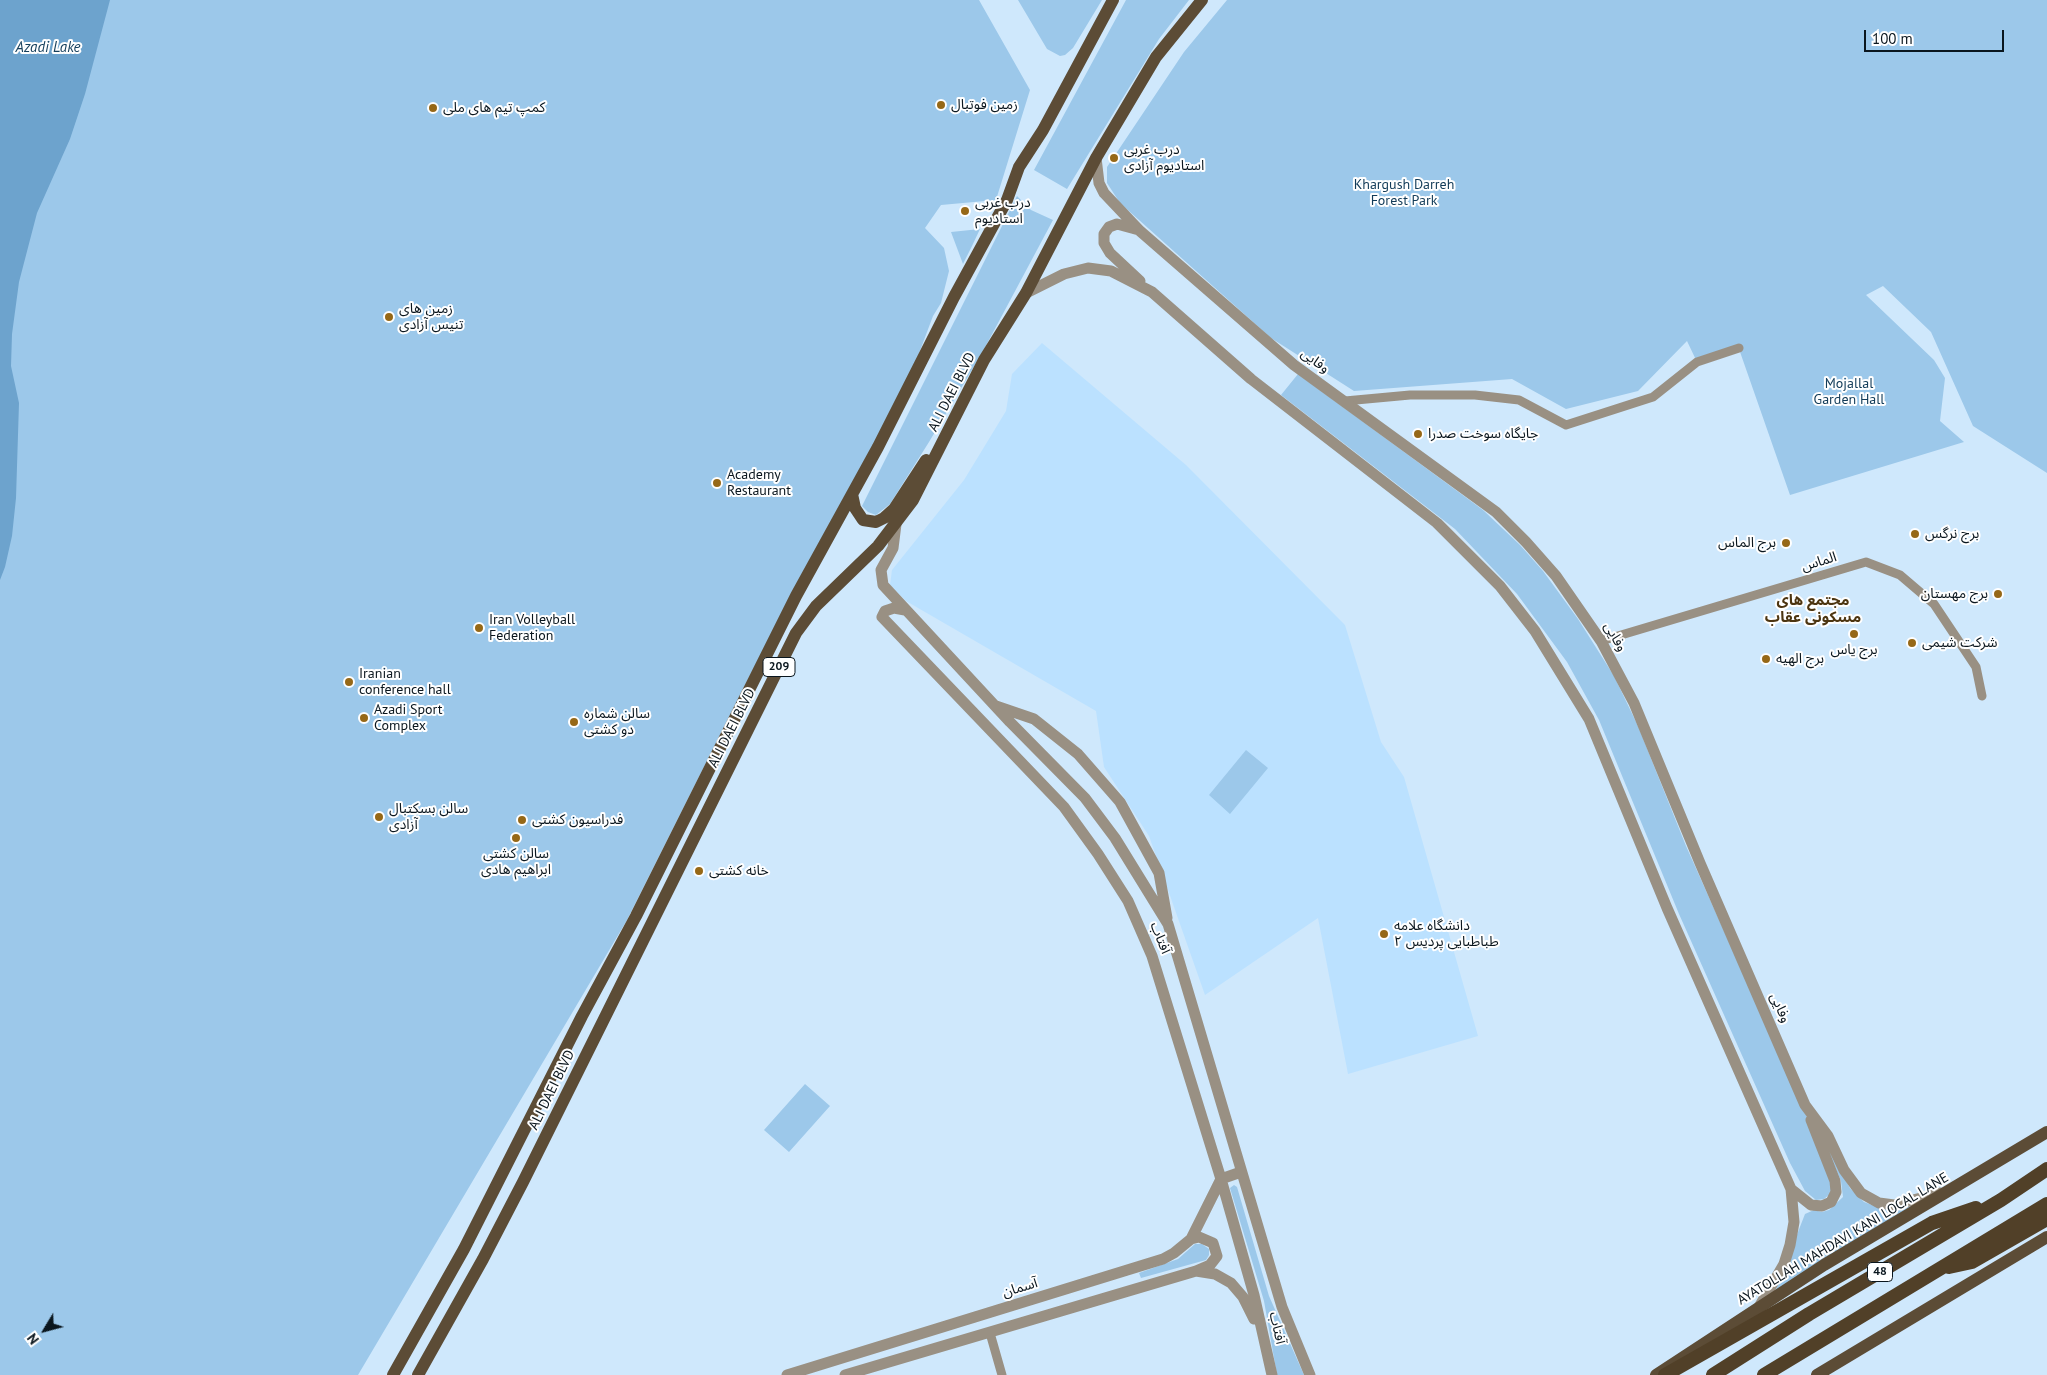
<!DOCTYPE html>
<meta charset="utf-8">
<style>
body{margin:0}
#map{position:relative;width:2047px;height:1375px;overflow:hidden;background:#cfe8fc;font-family:"PT Sans",sans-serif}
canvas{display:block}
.north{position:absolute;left:20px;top:1305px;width:50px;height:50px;-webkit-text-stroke:4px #fff;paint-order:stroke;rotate:233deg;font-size:14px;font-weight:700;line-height:20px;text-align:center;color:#0a161e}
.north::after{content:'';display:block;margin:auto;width:18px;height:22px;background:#0a161e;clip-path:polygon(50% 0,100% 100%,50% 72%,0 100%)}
.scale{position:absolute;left:1864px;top:30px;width:140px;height:22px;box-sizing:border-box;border:2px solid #0a161e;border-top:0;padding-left:6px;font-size:15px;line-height:18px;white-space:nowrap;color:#0a161e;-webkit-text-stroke:4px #fff;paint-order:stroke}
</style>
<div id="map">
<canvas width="2047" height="1375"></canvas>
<div class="north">N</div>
<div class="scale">100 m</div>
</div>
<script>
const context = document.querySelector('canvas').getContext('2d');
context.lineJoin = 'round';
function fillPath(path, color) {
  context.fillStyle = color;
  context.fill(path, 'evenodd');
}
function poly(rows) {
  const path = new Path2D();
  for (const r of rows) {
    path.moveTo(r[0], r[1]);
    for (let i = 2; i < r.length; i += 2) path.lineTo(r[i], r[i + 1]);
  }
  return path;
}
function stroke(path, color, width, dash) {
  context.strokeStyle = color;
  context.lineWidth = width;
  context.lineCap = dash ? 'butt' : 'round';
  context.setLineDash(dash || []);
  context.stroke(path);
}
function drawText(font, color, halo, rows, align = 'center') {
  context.font = font + ' "PT Sans","Noto Sans Arabic",sans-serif';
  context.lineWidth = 4;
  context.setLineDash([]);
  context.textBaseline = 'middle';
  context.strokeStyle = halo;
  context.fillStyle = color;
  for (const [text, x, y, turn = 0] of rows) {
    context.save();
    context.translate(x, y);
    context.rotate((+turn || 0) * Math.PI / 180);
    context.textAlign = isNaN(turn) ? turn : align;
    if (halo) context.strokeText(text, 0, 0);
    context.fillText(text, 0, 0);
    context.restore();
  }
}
const built = poly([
 [1042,343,1186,465,1345,625,1381,742,1404,777,1478,1036,1348,1074,1318,918,1205,995,1149,836,1104,767,1096,711,906,601,890,585,892,570,964,480,1006,411,1012,374]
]);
const green = poly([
 [0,0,979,0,1030,90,996,200,941,205,925,228,944,248,949,271,941,303,933,316,912,372,749,677,627,920,358,1375,0,1375],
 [1018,0,1102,0,1073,48,1065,55,1060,56,1047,49],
 [1126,0,1189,0,1159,39,1067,189,1034,170],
 [1227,0,2047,0,2047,473,1973,426,1931,332,1883,286,1866,295,1934,360,1945,378,1940,421,1964,442,1790,495,1739,349,1697,362,1687,341,1638,391,1566,409,1512,379,1354,391,1271,338,1120,203,1107,183,1107,167,1184,52],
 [1017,196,1031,210,1053,220,982,353,929,442,890,504,876,515,868,512,862,506],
 [980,229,972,246,963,264,951,232],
 [1298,374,1483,510,1520,545,1543,571,1578,619,1614,676,1638,726,1686,846,1821,1148,1832,1186,1830,1194,1824,1199,1816,1200,1805,1191,1790,1163,1679,914,1599,720,1567,662,1517,594,1455,529,1281,395],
 [1246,750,1268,768,1230,814,1209,795],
 [805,1084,830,1106,789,1152,764,1130],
 [1824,1141,1850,1188,1864,1202,1883,1209,1919,1202,1775,1291,1805,1214,1814,1210,1822,1212,1829,1210,1843,1197,1841,1181],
 [1234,1185,1237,1187,1269,1296,1304,1375,1277,1375,1264,1301,1230,1188],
 [1195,1244,1202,1244,1209,1249,1209,1255,1206,1260,1141,1278,1139,1273,1178,1259]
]);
const water = poly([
 [0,0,110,0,85,94,70,139,37,213,19,282,12,334,11,366,19,403,16,498,12,536,5,567,0,580]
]);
const minor = poly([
 [1345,401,1410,395,1475,395,1519,400,1566,425,1653,397,1697,362,1739,348],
 [1601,641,1866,562,1900,575,1934,604,1976,667,1982,696],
 [990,1333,1002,1375]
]);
const tertiary = poly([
 [1096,158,1099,183,1104,193,1140,231,1294,365,1496,512,1526,542,1556,576,1601,641,1634,703,1700,863,1805,1105,1828,1136,1844,1170,1861,1193,1879,1203,1894,1205,1940,1193],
 [1139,230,1117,224,1109,227,1104,234,1104,243,1110,253,1140,281],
 [1026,293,1064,274,1088,268,1111,271,1152,292,1251,379,1437,523,1500,586,1535,631,1589,719,1667,908,1791,1189,1794,1222,1790,1245,1784,1264,1759,1307],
 [896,524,893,548,881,570,883,585,1010,722,1085,798,1115,838,1168,924,1282,1307,1310,1375],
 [905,610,894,608,885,611,882,617,1064,807,1098,854,1128,901,1152,956,1221,1179,1254,1295,1272,1375],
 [996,706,1034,719,1078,754,1120,802,1159,873,1167,918],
 [1791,1189,1811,1205,1822,1206,1831,1202,1836,1192,1835,1181,1811,1120],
 [1196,1271,1215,1274,1231,1283,1243,1297,1254,1319],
 [787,1375,1163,1259,1174,1253,1191,1239,1221,1179,1241,1172],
 [845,1375,1196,1271,1210,1265,1217,1256,1213,1243,1199,1237,1191,1239]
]);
const primary = poly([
 [852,494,855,508,863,520,876,522,884,518,894,509,926,460],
 [393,1375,464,1249,582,1016,636,916,796,596,878,447,954,297,1007,200,1019,167,1043,130,1113,0],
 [418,1375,483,1259,523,1182,796,633,816,606,878,546,913,500,984,360,1026,293,1096,158,1156,57,1202,0],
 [1656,1375,1824,1265,2047,1132],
 [1817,1375,2047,1237]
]);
const trunk = poly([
 [1949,1267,1972,1262,2047,1219],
 [1665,1375,1932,1223,1976,1208],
 [1713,1375,1809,1314,2001,1200,2047,1169],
 [1764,1375,2047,1204]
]);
const markers = [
 [941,105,5,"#966817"],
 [433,108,5,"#966817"],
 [1114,158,5,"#966817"],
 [965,211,5,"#966817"],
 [389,317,5,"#966817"],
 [1418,434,5,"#966817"],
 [717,483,5,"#966817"],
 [1915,534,5,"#966817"],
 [1786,543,5,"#966817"],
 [1998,594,5,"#966817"],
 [479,628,5,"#966817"],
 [1854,634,5,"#966817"],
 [1912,643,5,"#966817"],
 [1766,659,5,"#966817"],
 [349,682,5,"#966817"],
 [364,718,5,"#966817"],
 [574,722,5,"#966817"],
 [379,817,5,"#966817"],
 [522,820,5,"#966817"],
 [516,838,5,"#966817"],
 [699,871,5,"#966817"],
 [1384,934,5,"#966817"]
];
const shields = [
 [779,667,32],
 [1880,1272,25]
];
const shieldNames = [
 ["209",779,667],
 ["48",1880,1272]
];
const poiNames = [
 ["زمین فوتبال",951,105],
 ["کمپ تیم های ملی",443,108],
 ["درب غربی",1124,150],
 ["استادیوم آزادی",1124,166],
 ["درب غربی",975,203],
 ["استادیوم",975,219],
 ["زمین های",399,309],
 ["تنیس آزادی",399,325],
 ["جایگاه سوخت صدرا",1428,434],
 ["Academy",727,475],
 ["Restaurant",727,491],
 ["برج نرگس",1925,534],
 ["برج الماس",1776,543,"right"],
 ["برج مهستان",1988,594,"right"],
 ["Iran Volleyball",489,620],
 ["Federation",489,636],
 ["شرکت شیمی",1922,643],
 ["برج یاس",1854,650,"center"],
 ["برج الهیه",1776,659],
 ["Iranian",359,674],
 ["conference hall",359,690],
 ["Azadi Sport",374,710],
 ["Complex",374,726],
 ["سالن شماره",584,714],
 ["دو کشتی",584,730],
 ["سالن بسکتبال",389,809],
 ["آزادی",389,825],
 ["فدراسیون کشتی",532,820],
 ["سالن کشتی",516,854,"center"],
 ["ابراهیم هادی",516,870,"center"],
 ["خانه کشتی",709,871],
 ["دانشگاه علامه",1394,926],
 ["طباطبایی پردیس ۲",1394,942]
];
const parkNames = [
 ["Khargush Darreh",1404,185],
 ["Forest Park",1404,201],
 ["Mojallal",1849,384],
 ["Garden Hall",1849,400]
];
const streetNames = [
 ["وفایی",1315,361,36],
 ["ALI DAEI BLVD",952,392,-63],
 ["الماس",1819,562,-17],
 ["وفایی",1615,637,60],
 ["ALI DAEI BLVD",732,728,-63],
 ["آفتاب",1160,938,68],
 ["وفایی",1780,1008,66],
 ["ALI DAEI BLVD",552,1090,-64],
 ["AYATOLLAH MAHDAVI KANI LOCAL LANE",1843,1239,-31],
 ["آسمان",1020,1288,-17],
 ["آفتاب",1277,1328,77]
];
const waterNames = [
 ["Azadi Lake",48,48]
];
const neighbourhoodNames = [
 ["مجتمع های",1813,601],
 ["مسکونی عقاب",1813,618]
];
fillPath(built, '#bbe1ff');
fillPath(green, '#9cc8ea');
fillPath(water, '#6da3cd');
stroke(minor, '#999083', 9);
stroke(tertiary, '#999083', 11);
stroke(primary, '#5c4c36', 12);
stroke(trunk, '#514028', 14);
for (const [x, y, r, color] of markers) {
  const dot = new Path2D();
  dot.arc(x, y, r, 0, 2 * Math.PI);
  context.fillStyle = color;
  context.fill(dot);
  stroke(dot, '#fff', 2);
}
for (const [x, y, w] of shields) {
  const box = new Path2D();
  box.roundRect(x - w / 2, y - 9.5, w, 19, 4);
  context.fillStyle = '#fff';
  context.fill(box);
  stroke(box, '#0a161e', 1);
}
drawText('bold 12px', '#0a161e', null, shieldNames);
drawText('14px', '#0a161e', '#fff', poiNames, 'left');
drawText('14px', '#113b58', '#fff', parkNames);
drawText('14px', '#0a161e', '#fff', streetNames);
drawText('italic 15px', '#153f5c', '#fff', waterNames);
drawText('bold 15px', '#4c3511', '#fff', neighbourhoodNames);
</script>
